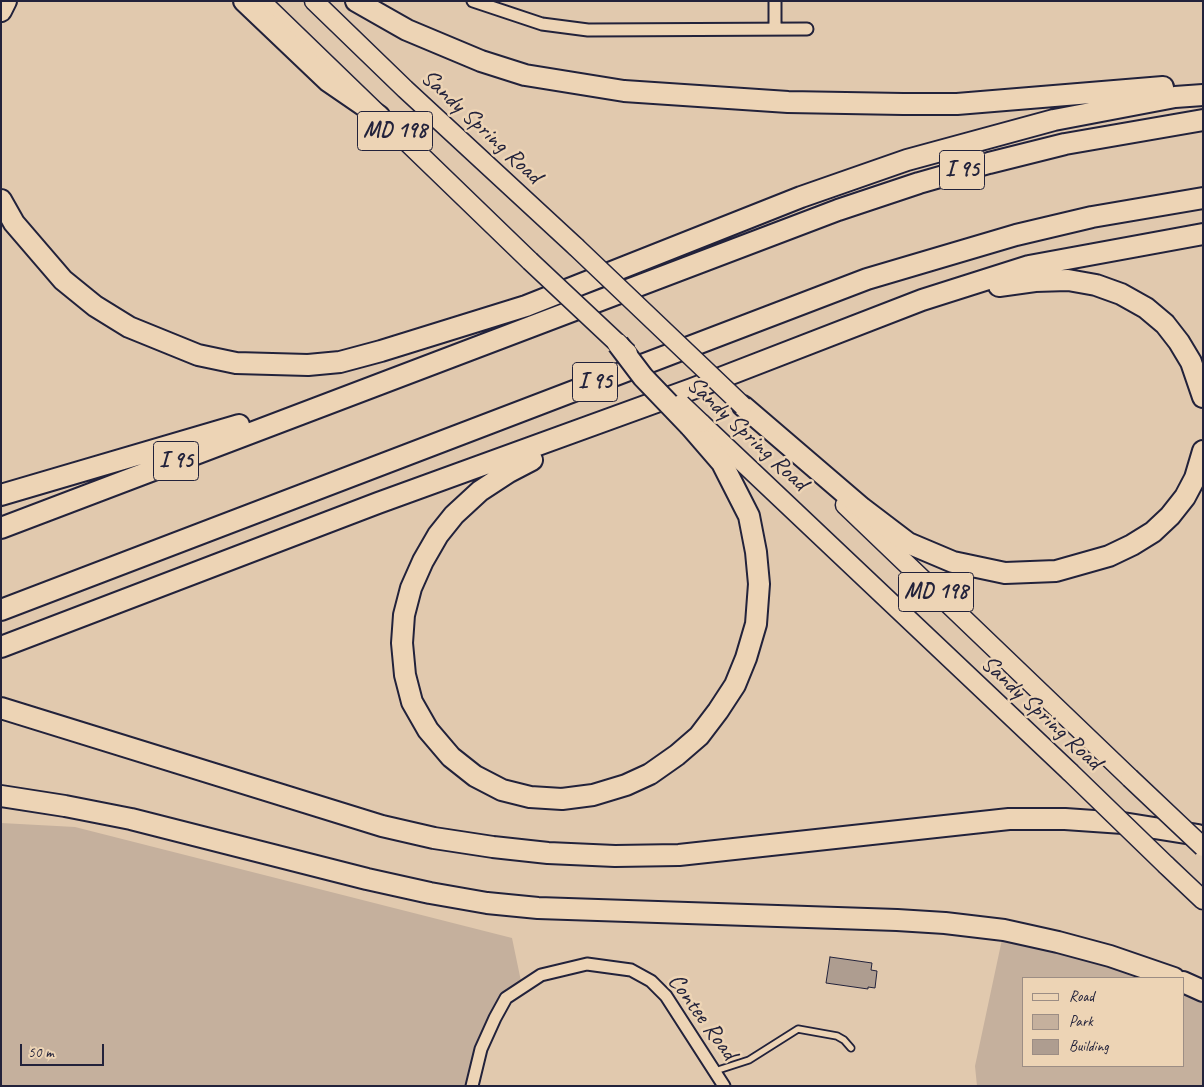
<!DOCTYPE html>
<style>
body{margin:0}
#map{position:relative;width:1204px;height:1087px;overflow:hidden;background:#e1c9ae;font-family:Caveat,sans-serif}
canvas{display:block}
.frame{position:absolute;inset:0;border:2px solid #22223b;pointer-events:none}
.legend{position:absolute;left:1022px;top:977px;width:162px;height:90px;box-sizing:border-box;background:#edd4b5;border:1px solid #9c8d84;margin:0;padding:6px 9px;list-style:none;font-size:15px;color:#22223b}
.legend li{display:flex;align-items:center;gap:10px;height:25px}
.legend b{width:25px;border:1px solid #9c8d84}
.scale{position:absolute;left:20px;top:1044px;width:84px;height:22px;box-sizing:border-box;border:2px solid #22223b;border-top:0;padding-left:6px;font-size:15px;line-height:18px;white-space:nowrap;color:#22223b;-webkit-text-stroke:4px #edd4b5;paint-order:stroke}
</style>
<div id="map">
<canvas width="1204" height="1087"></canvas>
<div class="frame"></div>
<ul class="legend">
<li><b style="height:6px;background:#edd4b5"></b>Road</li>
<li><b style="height:14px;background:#c5b09d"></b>Park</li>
<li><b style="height:14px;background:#ae9d90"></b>Building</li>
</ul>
<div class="scale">50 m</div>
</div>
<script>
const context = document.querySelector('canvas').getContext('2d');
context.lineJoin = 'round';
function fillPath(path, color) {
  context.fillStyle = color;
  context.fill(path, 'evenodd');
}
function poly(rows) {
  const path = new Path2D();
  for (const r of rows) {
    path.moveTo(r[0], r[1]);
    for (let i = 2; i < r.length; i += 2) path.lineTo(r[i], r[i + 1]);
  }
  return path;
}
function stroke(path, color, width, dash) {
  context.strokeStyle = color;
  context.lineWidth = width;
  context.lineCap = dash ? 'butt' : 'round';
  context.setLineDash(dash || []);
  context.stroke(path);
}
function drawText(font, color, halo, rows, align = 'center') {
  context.font = font + ' Caveat,sans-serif';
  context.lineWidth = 5;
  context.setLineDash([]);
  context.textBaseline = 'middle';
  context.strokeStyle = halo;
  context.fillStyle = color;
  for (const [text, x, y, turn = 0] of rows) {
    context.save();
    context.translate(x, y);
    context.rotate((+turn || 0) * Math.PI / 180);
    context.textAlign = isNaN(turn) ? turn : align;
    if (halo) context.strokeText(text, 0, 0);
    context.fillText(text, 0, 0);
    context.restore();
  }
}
const green = poly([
 [1,823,75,827,512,938,522,986,481,1049,471,1086,1,1086],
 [1004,930,1174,978,1023,978,1023,1066,1183,1066,1183,982,1203,991,1203,1086,977,1086,975,1066]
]);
const building = poly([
 [830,957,872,963,871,970,877,971,875,988,868,987,868,989,826,983,830,957]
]);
const lane = poly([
 [715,1071,749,1060,798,1029,837,1036,844,1040,851,1048]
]);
const street = poly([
 [473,1,542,24,588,30,807,29],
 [775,1,775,29],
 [472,1086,481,1049,495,1018,506,998,541,975,587,964,631,970,651,981,666,996,724,1086]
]);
const primary = poly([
 [261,1,530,261],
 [314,1,405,89,576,247],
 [701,423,1070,772],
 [845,505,1130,778],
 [1166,865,1203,900]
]);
const highway = poly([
 [244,1,328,81,379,116],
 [356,1,407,30,481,61,525,75,624,91,788,102,903,104,957,104,1163,87],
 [1,11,6,1],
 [1,200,14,223,63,280,95,306,129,327,198,355,236,363,308,365,340,362,381,351,526,306,801,197,907,160,1054,120,1175,97,1203,95],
 [999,286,1035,281,1068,280,1096,285,1121,294,1146,308,1165,324,1179,342,1191,362,1203,397],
 [743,406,862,508,908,543,953,562,1005,573,1056,571,1109,556,1132,545,1153,532,1170,516,1185,497,1195,478,1203,451],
 [532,460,509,472,480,491,454,515,438,535,423,561,411,588,404,615,402,643,405,675,412,702,428,730,451,757,475,776,502,790,530,797,562,799,593,795,626,785,650,774,677,755,699,736,718,711,735,685,746,658,756,624,759,584,756,552,749,516,722,463,690,426],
 [1,495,239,425],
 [1,528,838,210,919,183,989,163,1065,144,1203,120],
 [1,610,867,279,1016,235,1092,217,1203,198],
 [1,647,378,503,692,389,922,300,1029,266,1203,234],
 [1,708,382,826,434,838,493,847,548,853,615,856,679,855,1009,819,1065,819,1123,823,1198,835],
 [1,796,65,806,131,819,367,879,430,893,487,903,538,908,897,920,945,923,1004,930,1058,942,1110,956,1174,978],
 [1183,982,1203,991]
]);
const primaryBridge = poly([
 [576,247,743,406],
 [530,261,628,353],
 [681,404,701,423],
 [1070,772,1166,865],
 [1130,778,1203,847]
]);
const highwayBridge = poly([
 [618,344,643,377,690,426]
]);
const shields = [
 [395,131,75],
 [962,170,45],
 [595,382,45],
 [176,461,45],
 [936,592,75]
];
const shieldNames = [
 ["MD 198",395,131],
 ["I 95",962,170],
 ["I 95",595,382],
 ["I 95",176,461],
 ["MD 198",936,592]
];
const streetNames = [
 ["Sandy Spring Road",481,127,43],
 ["Sandy Spring Road",747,434,43],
 ["Sandy Spring Road",1041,713,43],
 ["Contee Road",702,1017,54]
];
fillPath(green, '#c5b09d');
fillPath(building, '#ae9d90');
stroke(building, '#22223b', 1);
stroke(lane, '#22223b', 9);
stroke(street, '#22223b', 15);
stroke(primary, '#22223b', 21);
stroke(highway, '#22223b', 24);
stroke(lane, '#edd4b5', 5.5);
stroke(street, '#edd4b5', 11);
stroke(primary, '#edd4b5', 18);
stroke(highway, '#edd4b5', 20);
stroke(primaryBridge, '#22223b', 21, []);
stroke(highwayBridge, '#22223b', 24, []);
stroke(primaryBridge, '#edd4b5', 18);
stroke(highwayBridge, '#edd4b5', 20);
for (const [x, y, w] of shields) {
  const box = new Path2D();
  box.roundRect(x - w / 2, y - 19.5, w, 39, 4);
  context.fillStyle = '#edd4b5';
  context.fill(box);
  stroke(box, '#22223b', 1);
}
drawText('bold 22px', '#22223b', null, shieldNames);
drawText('24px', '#22223b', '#edd4b5', streetNames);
</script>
